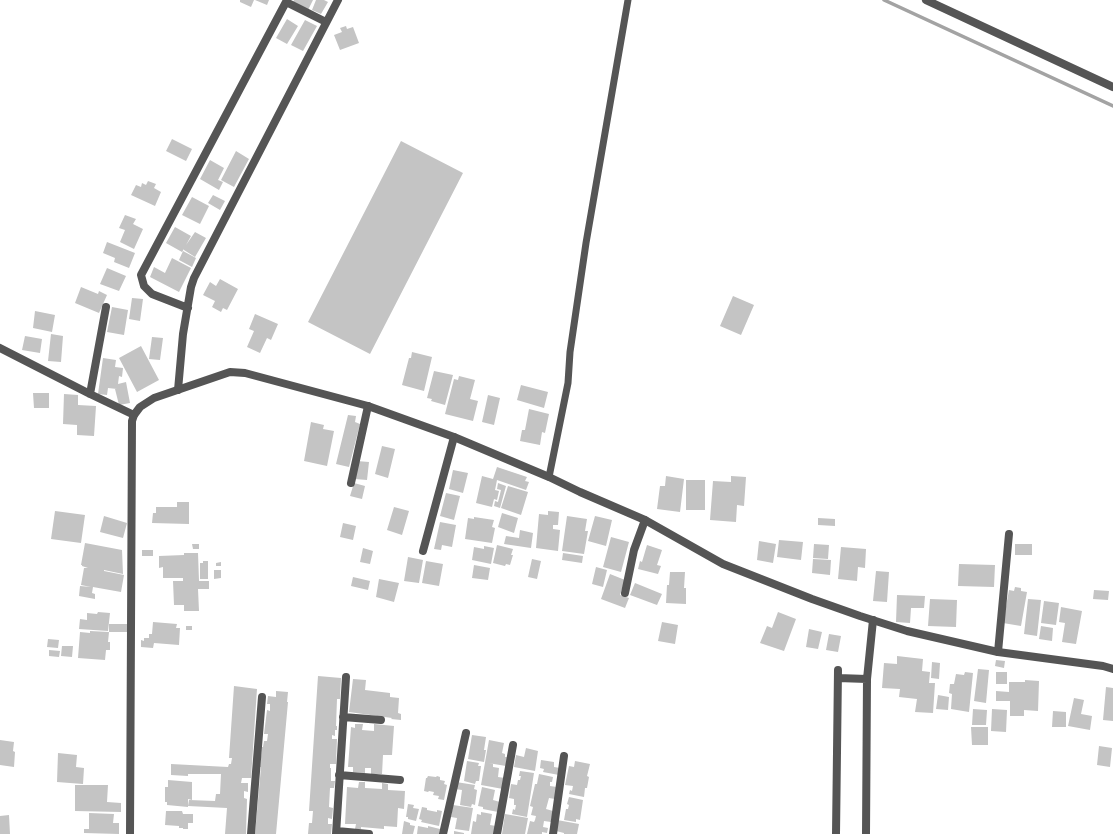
<!DOCTYPE html>
<style>
body{margin:0}
canvas{display:block;background:#fff}
</style>
<canvas width="1113" height="834"></canvas>
<script>
const context = document.querySelector('canvas').getContext('2d');
context.lineJoin = 'round';
function poly(rows) {
  const path = new Path2D();
  for (const r of rows) {
    path.moveTo(r[0], r[1]);
    for (let i = 2; i < r.length; i += 2) path.lineTo(r[i], r[i + 1]);
  }
  return path;
}
function stroke(path, color, width, dash) {
  context.strokeStyle = color;
  context.lineWidth = width;
  context.lineCap = dash ? 'butt' : 'round';
  context.setLineDash(dash || []);
  context.stroke(path);
}
function fillPath(path, color) {
  context.fillStyle = color;
  context.fill(path, 'evenodd');
}
const stream = poly([
 [884,0,1113,106]
]);
const building = poly([
 [240,0,254,0,251,7,240,2],
 [255,0,269,0,267,5],
 [294,0,313,0,308,10,293,2],
 [316,0,324,0,328,2,321,14,312,10],
 [287,19,298,26,287,44,276,38],
 [305,20,317,26,303,51,291,45],
 [346,26,347,29,353,27,359,43,340,50,334,35,342,32,340,28],
 [172,139,192,149,186,161,166,151],
 [401,141,463,173,370,354,308,322],
 [236,151,249,159,234,187,221,180],
 [210,160,224,168,218,180,223,182,219,190,200,179],
 [148,181,156,184,154,188,161,192,155,206,131,195,136,185,141,187,142,183,146,185],
 [213,195,225,201,220,210,208,203],
 [192,197,209,206,200,224,182,215],
 [125,215,136,219,133,224,143,229,134,249,120,242,125,230,119,228],
 [175,227,191,236,186,245,195,232,206,238,195,257,184,250,184,249,182,252,166,243],
 [107,242,135,253,129,268,114,262,115,258,103,253],
 [183,251,196,258,192,267,179,260],
 [172,258,191,268,179,292,150,277,154,267,165,273],
 [107,268,126,276,119,291,100,284],
 [220,279,238,289,227,310,223,308,221,312,212,307,215,301,203,295,210,282,216,286],
 [81,287,98,294,99,291,107,295,99,313,75,303],
 [733,296,754,305,741,335,720,326],
 [132,298,143,299,140,321,129,319],
 [112,307,128,310,124,335,107,332],
 [35,311,55,315,52,332,33,328],
 [255,314,278,324,271,340,267,338,260,353,247,347,254,331,249,329],
 [51,334,63,336,61,362,48,361],
 [25,336,42,339,40,353,22,350],
 [152,337,163,338,160,360,149,359],
 [141,346,159,380,137,392,119,358],
 [412,352,432,357,424,391,402,385,409,358,411,358],
 [103,358,116,360,115,367,123,368,122,377,119,376,118,384,126,382,130,403,119,405,115,389,117,389,108,388,107,395,98,394],
 [434,371,453,375,445,405,431,401,432,399,427,398],
 [459,376,475,380,470,399,478,401,473,421,445,414,454,379,458,380],
 [521,385,548,392,544,408,517,400],
 [33,393,49,393,49,408,34,408],
 [64,394,78,395,78,405,96,406,94,436,77,435,77,425,63,424],
 [488,395,500,398,494,425,482,422],
 [529,409,549,414,545,433,542,432,540,445,520,441,522,430,525,430],
 [348,415,356,416,355,422,360,424,349,467,336,464],
 [311,422,324,425,323,429,334,431,327,466,304,461],
 [382,446,395,449,388,478,375,474],
 [357,461,369,462,367,480,355,479],
 [497,467,527,477,525,481,529,482,526,490,497,480,495,490,499,491,497,500,494,499,492,507,476,503,482,476,493,479],
 [453,470,468,473,463,493,449,489],
 [666,476,684,479,680,512,657,509,660,486,665,486],
 [731,476,746,477,744,506,737,505,736,522,710,520,713,481,731,482],
 [686,480,705,480,705,510,686,510],
 [354,483,365,486,362,499,350,496],
 [498,483,506,486,500,508,494,506,495,501,498,502,501,490,497,489],
 [508,486,528,492,521,515,501,508],
 [446,493,460,496,454,520,440,516],
 [177,502,189,502,189,524,152,523,153,513,156,513,156,507,177,507],
 [394,507,409,511,402,535,387,530],
 [55,511,85,515,81,543,51,539],
 [548,511,559,512,558,525,553,525,553,529,560,530,558,551,536,548,539,514,548,515],
 [502,513,518,518,514,533,498,527],
 [104,516,127,523,123,538,100,532],
 [567,516,587,519,585,531,588,531,584,554,562,551],
 [595,516,612,520,606,546,588,541],
 [474,517,494,520,492,527,495,528,492,543,465,539,468,518,474,519],
 [818,518,835,519,835,526,818,525],
 [440,522,456,525,452,547,442,545,441,550,434,549],
 [343,523,356,526,353,540,340,537],
 [520,530,533,533,531,548,504,544,506,536,519,538],
 [611,537,629,542,621,572,603,567],
 [779,540,803,542,801,560,777,557],
 [759,541,776,544,773,563,757,560],
 [85,543,122,550,123,574,104,570,104,571,124,575,121,592,93,587,92,593,95,594,95,599,79,596,80,586,91,587,81,585,84,568,88,568,82,566,82,565,81,565],
 [192,544,199,544,199,549,193,549],
 [814,544,829,545,828,559,813,558],
 [1015,544,1032,544,1032,555,1015,555],
 [497,545,513,549,511,555,513,555,510,565,506,564,505,566,493,563],
 [647,545,662,550,657,565,661,566,658,574,638,569,640,561,642,562],
 [484,546,494,548,491,564,472,560,474,547,484,549],
 [841,547,866,549,865,568,858,567,857,581,838,579],
 [363,548,373,551,370,564,360,562],
 [142,550,153,550,153,556,142,556],
 [184,553,198,553,199,581,209,581,209,589,198,589,199,611,184,611,184,605,174,605,173,581,183,581,183,578,163,578,163,567,159,568,159,556,184,555],
 [563,553,583,556,582,563,562,560],
 [408,557,423,560,419,583,404,581],
 [532,559,541,561,537,579,528,577],
 [813,559,831,560,830,575,812,573],
 [203,561,208,561,208,579,200,579,200,563,203,563],
 [426,561,443,564,439,586,422,583],
 [221,562,221,566,216,566,216,563],
 [959,564,995,565,994,587,958,586],
 [474,565,490,568,488,580,472,578],
 [596,567,607,570,603,587,592,584],
 [214,570,221,570,221,578,214,579],
 [876,571,889,572,887,602,873,601],
 [670,572,685,572,684,588,686,588,686,604,666,603,667,585,669,585],
 [610,574,625,580,620,595,629,598,625,608,601,599],
 [353,577,370,581,368,590,351,586],
 [379,579,399,583,394,602,376,597],
 [635,583,662,594,657,605,630,595],
 [1015,587,1021,588,1021,591,1027,592,1021,626,1003,623,1009,590,1014,591],
 [1094,590,1109,591,1108,600,1093,599],
 [897,595,925,596,924,608,911,608,910,623,896,622],
 [930,599,957,600,956,627,928,626],
 [1028,599,1041,600,1037,636,1024,634],
 [1044,601,1059,603,1056,625,1041,623],
 [1061,607,1082,611,1076,644,1062,642,1065,623,1059,622],
 [98,612,110,613,108,631,79,629,80,619,87,620,87,613,97,614],
 [778,612,796,619,784,651,760,643,767,626,772,628],
 [153,622,177,624,176,628,180,628,179,645,154,643,153,648,141,647,141,640,144,641,144,638,149,638,149,634,152,634],
 [662,622,678,625,675,644,658,641],
 [109,624,127,624,127,632,109,632],
 [186,626,192,626,192,630,186,630],
 [1041,626,1053,628,1052,641,1039,639],
 [809,629,822,632,818,649,806,647],
 [90,631,109,632,108,642,110,642,110,650,106,650,105,660,78,658,80,632,90,633],
 [829,634,841,636,838,652,826,650],
 [48,639,59,640,58,648,47,647],
 [62,646,73,646,72,657,61,656],
 [49,650,60,651,59,657,49,656],
 [897,656,923,659,922,671,930,672,929,683,935,683,933,713,915,712,917,699,899,697,900,689,882,688,884,663,897,664],
 [996,660,1005,661,1004,668,995,666],
 [932,662,940,663,939,679,931,678],
 [978,669,989,670,986,703,974,701],
 [965,672,973,673,969,712,951,709,952,694,949,693,950,684,954,684,956,674,964,675],
 [996,672,1007,672,1007,684,996,684],
 [318,676,341,678,340,699,337,699,336,726,337,726,337,730,335,730,335,736,332,735,332,739,337,739,336,764,330,764,330,768,331,768,331,781,335,781,334,788,330,788,329,807,333,808,332,819,328,818,328,824,332,824,331,834,308,834,309,823,312,823,313,811,309,811],
 [353,679,366,680,365,690,390,693,390,697,399,698,398,713,401,714,401,720,391,719,392,718,349,712],
 [1025,680,1039,681,1038,711,1024,710,1024,716,1010,716,1010,701,996,701,996,691,1009,692,1009,682,1025,682],
 [234,686,257,689,251,778,242,778,241,783,248,783,248,792,244,791,244,798,247,799,246,834,225,834,227,808,188,806,189,800,215,801,216,794,220,794,221,774,188,774,188,776,171,775,171,764,228,767,229,764,231,764,232,758,229,758],
 [1106,687,1113,688,1113,721,1103,720],
 [276,691,288,692,287,702,288,702,276,834,255,834,261,767,260,767,262,747,263,747,264,741,267,741,268,734,264,734,267,710,270,711,270,704,267,704,268,696,276,697],
 [938,695,949,697,948,710,936,709],
 [1074,698,1084,700,1081,714,1092,716,1090,730,1068,726],
 [973,709,987,710,986,725,972,725],
 [992,709,1007,710,1006,732,991,731],
 [1053,711,1066,712,1066,727,1052,727],
 [355,724,363,724,362,730,374,731,374,724,394,726,392,755,383,755,382,774,371,774,371,768,365,768,365,773,353,772,353,767,348,767,351,727,355,728],
 [971,727,988,727,988,745,972,745],
 [472,735,486,737,484,750,486,750,484,762,468,759],
 [0,740,14,742,13,751,15,752,14,767,0,765],
 [489,740,504,743,502,753,505,754,505,757,508,757,506,766,488,763,493,764,493,767,499,768,498,777,505,778,503,789,481,785],
 [1099,746,1112,748,1110,767,1097,765],
 [526,748,538,751,535,771,514,767,516,755,524,757],
 [58,753,77,755,76,767,84,768,83,784,57,782],
 [541,760,554,762,554,767,560,768,559,775,543,772,544,769,540,768],
 [467,761,479,763,478,766,481,766,479,781,476,781,475,784,464,781],
 [575,761,590,764,587,776,589,777,587,788,585,788,584,797,569,794,570,790,572,791,573,786,565,785,569,766,574,767],
 [520,771,534,773,527,817,512,814,513,809,515,810,516,805,514,805,514,799,509,798,511,784,517,785,518,780,520,780,521,776,519,776],
 [539,774,553,777,552,782,550,782,550,786,557,787,555,799,549,798,546,809,553,811,551,822,544,821,543,827,548,828,547,833,542,832,542,834,527,834,530,821,534,822,535,820,536,816,531,815,533,807,530,806,535,784,537,784],
 [428,776,436,777,437,776,440,777,440,780,445,781,444,784,447,785,444,800,438,799,439,796,433,795,434,792,429,791,428,792,424,791,426,778,427,778],
 [168,780,192,782,192,800,188,799,188,807,167,805,167,802,165,802,165,787,168,787],
 [359,782,365,782,365,788,382,789,382,783,388,784,388,790,405,791,404,809,398,808,397,827,384,826,384,829,361,827,361,829,355,829,356,824,345,824,347,787,358,788],
 [456,782,475,785,474,789,477,790,475,805,472,804,471,807,460,805,462,790,455,789],
 [75,785,108,785,107,802,121,803,121,812,75,811],
 [482,787,495,790,493,800,500,802,498,812,483,809,483,807,478,806],
 [569,797,583,800,580,820,576,819,576,822,564,820,566,809,568,809,569,805,567,804],
 [408,804,414,805,413,808,419,809,416,821,408,819,408,817,406,817],
 [453,805,473,808,469,831,455,829,457,818,451,817],
 [422,807,427,808,427,810,437,812,437,810,442,811,439,826,421,822,422,820,419,819],
 [166,811,182,811,183,814,193,814,193,823,188,823,188,829,183,829,183,828,179,828,179,826,165,825],
 [481,812,492,814,490,825,496,826,494,834,471,834,473,821,476,822,477,814,481,815],
 [89,813,114,814,113,823,119,823,119,834,84,833,84,829,89,829],
 [505,814,528,818,525,834,502,834],
 [9,815,10,834,0,834,0,816],
 [557,820,579,824,577,834,564,834,564,833,556,831],
 [404,821,410,823,410,825,415,826,413,834,402,834],
 [418,826,428,828,428,826,440,829,439,834,417,834],
 [454,831,464,833,464,834,454,834]
]);
const service = poly([
 [549,477,568,383,570,352,586,243,628,0]
]);
const minor = poly([
 [286,2,326,22],
 [188,308,152,294,144,286,141,275,287,0],
 [0,348,90,394,134,415],
 [178,390,183,334,191,287,194,278,338,0],
 [90,394,106,307],
 [351,483,368,406],
 [423,551,454,437],
 [625,593,634,550,645,520],
 [998,652,1009,534],
 [838,678,867,679,873,620],
 [343,717,381,720],
 [339,775,400,780],
 [337,831,369,834],
 [251,834,262,697],
 [336,834,346,677],
 [443,834,466,733],
 [497,834,513,745],
 [553,834,564,756],
 [836,834,838,670],
 [866,834,867,679]
]);
const tertiary = poly([
 [926,0,1113,87],
 [130,834,132,421,134,415,140,407,154,398,230,372,245,373,368,406,454,437,549,477,580,492,645,520,723,564,812,599,860,616,907,631,998,652,1103,666,1113,669]
]);
stroke(stream, '#a3a3a3', 3.5);
fillPath(building, '#c4c4c4');
stroke(service, '#555', 7);
stroke(minor, '#555', 8);
stroke(tertiary, '#555', 8);
</script>
